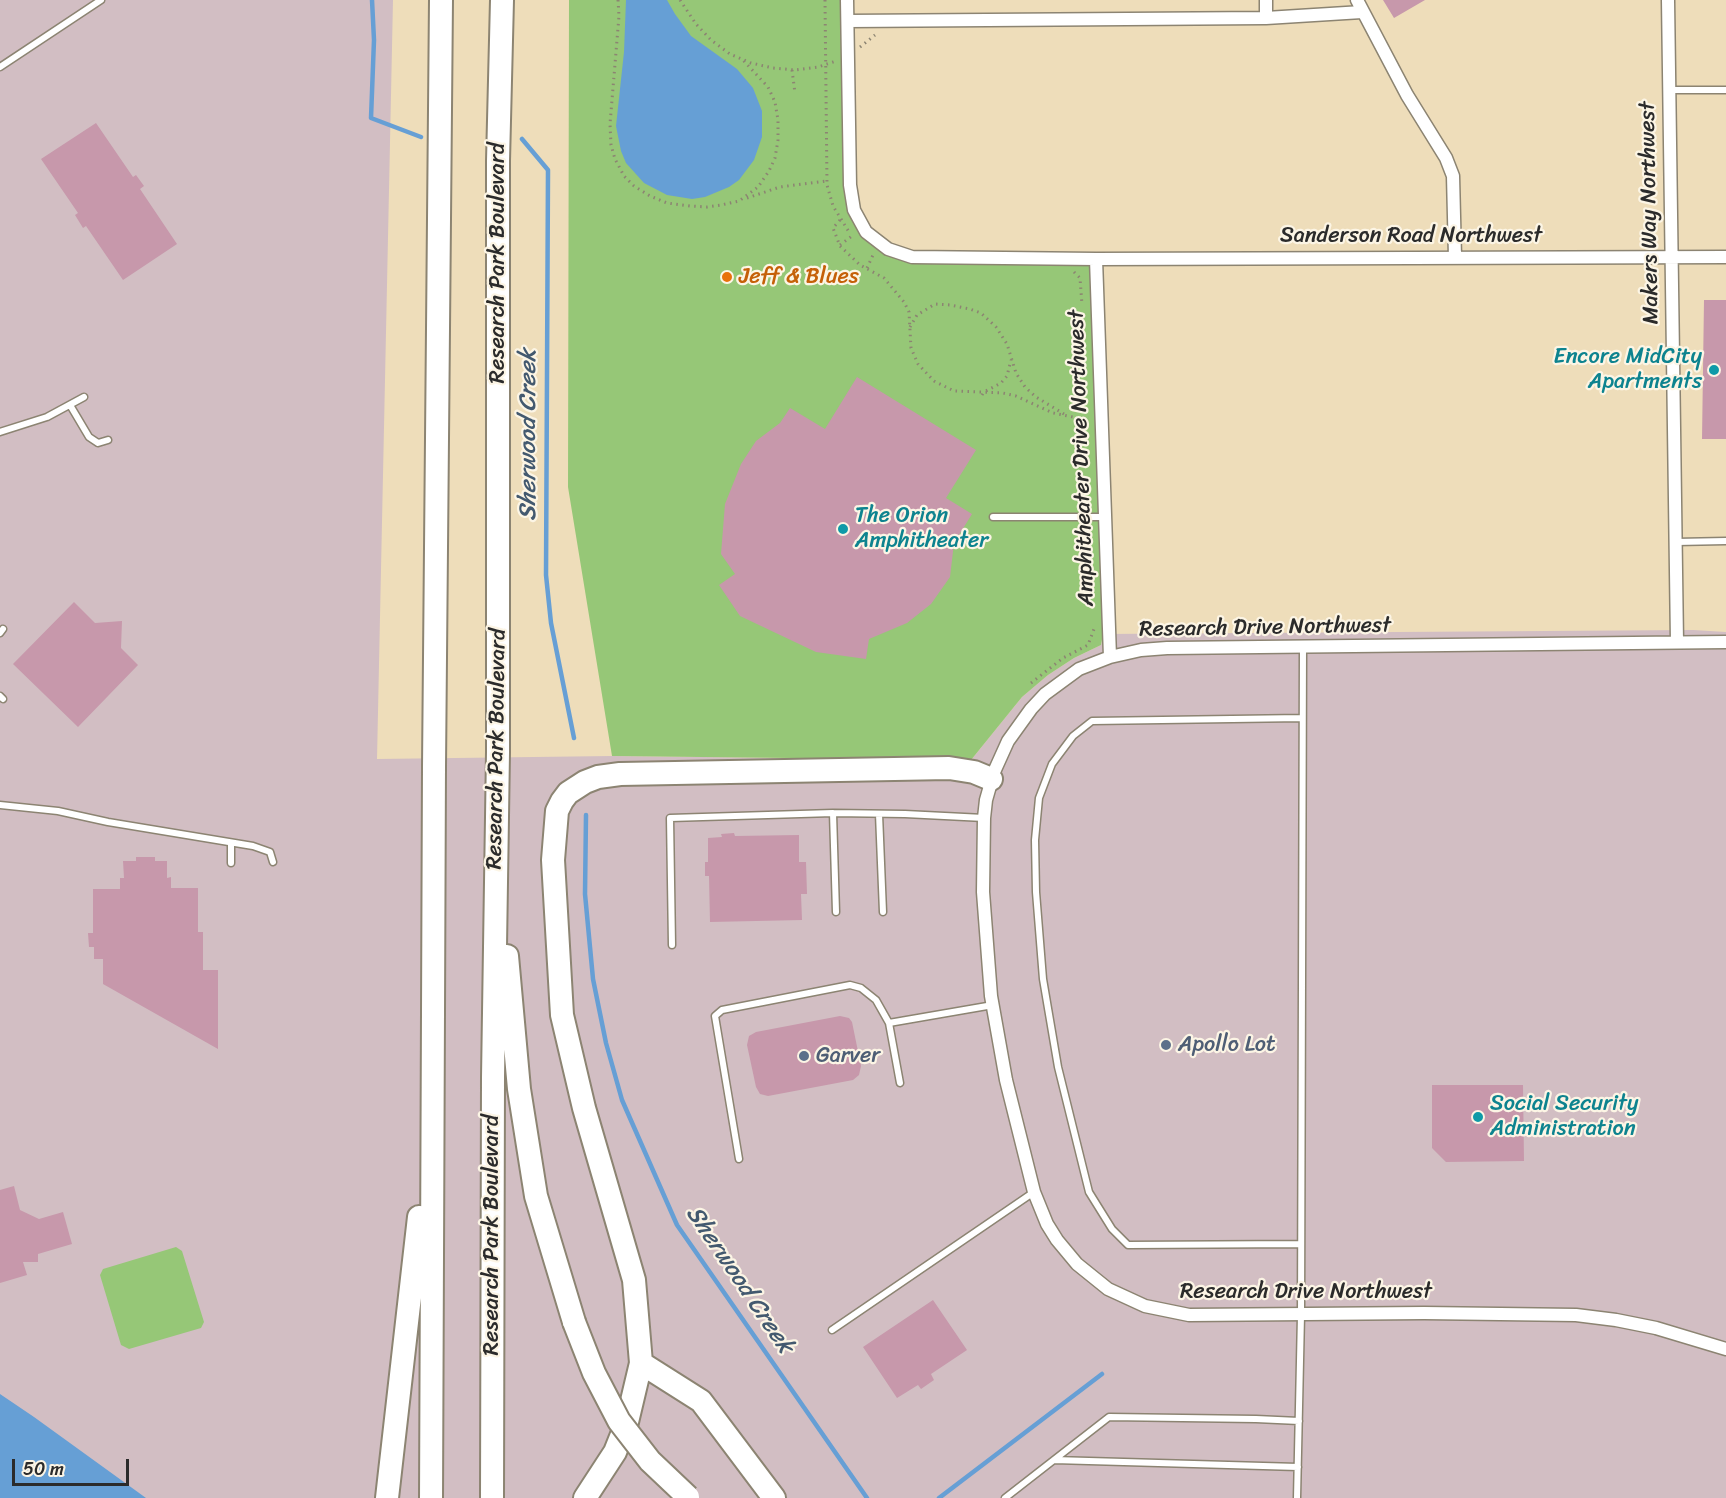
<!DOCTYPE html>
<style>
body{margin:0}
#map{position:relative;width:1726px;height:1498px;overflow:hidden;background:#eeddba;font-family:Sriracha,sans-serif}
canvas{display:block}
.scale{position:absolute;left:12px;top:1459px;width:117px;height:27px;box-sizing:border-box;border:3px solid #2b2b2b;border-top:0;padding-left:8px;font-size:18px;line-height:21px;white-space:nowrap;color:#2b2b2b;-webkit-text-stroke:4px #fcf5e5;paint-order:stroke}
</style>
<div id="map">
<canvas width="1726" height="1498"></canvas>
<div class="scale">50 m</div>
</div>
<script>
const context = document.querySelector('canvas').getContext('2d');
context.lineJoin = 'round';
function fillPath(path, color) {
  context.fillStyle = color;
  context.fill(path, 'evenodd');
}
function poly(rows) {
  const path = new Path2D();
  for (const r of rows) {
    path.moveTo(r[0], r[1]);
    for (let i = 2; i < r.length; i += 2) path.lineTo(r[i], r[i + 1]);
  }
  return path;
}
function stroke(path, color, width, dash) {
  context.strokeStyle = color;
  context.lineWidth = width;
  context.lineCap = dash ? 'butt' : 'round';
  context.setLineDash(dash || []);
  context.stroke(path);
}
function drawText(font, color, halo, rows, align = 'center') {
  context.font = font + ' Sriracha,sans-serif';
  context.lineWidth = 4.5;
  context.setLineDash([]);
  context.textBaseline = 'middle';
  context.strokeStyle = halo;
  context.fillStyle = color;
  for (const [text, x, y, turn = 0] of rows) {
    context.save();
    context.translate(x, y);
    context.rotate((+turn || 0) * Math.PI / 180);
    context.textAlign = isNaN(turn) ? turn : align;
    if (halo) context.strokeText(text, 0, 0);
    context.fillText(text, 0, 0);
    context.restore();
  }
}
const industrial = poly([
 [0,0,393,0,377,759,612,756,971,760,1022,697,1048,675,1074,658,1101,645,1103,634,1693,630,1726,632,1726,1498,0,1498]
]);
const green = poly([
 [569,0,849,0,850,185,866,232,912,257,1096,259,1109,628,1103,634,1101,645,1074,658,1048,675,1022,697,971,760,612,756,568,487],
 [176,1247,182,1251,204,1322,201,1328,129,1349,121,1345,100,1275,103,1269]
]);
const water = poly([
 [626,0,667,0,675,14,691,36,737,69,753,88,762,111,762,137,754,160,739,180,729,187,705,197,692,199,667,195,644,183,626,163,621,151,616,126,624,52],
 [0,1394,34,1417,146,1498,0,1498]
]);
const stream = poly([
 [372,0,374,40,371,118,421,137],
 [522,139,548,170,546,575,551,623,574,738],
 [586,815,585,894,593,979,606,1043,622,1100,677,1225,867,1498],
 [939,1498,1102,1374]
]);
const building = poly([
 [1383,0,1425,0,1394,18],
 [96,123,133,177,136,175,144,186,140,189,177,244,123,280,86,226,83,228,75,215,78,213,41,159],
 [1704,300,1726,300,1726,439,1702,439],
 [857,377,976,450,946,498,972,514,954,543,950,577,931,604,907,623,869,639,866,659,816,652,740,616,719,585,735,574,721,554,725,504,741,464,756,441,780,423,790,408,825,429],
 [74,602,95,623,122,621,121,648,138,665,78,727,13,664],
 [734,833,735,836,799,835,799,862,806,862,807,894,801,894,802,920,710,922,709,876,705,876,705,862,708,862,708,838,722,837,721,834],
 [136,857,155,857,155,861,167,861,167,878,171,877,171,888,198,888,198,932,203,932,203,970,218,970,218,1049,103,984,103,959,94,959,94,947,89,947,88,933,93,933,93,889,120,889,120,878,124,878,123,861,136,861],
 [840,1016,849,1018,852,1022,861,1066,859,1075,853,1080,768,1096,760,1094,756,1087,747,1045,749,1036,756,1032],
 [1432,1085,1523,1085,1524,1161,1446,1162,1432,1148],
 [14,1186,20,1210,39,1219,63,1212,72,1244,38,1254,38,1262,23,1262,27,1275,0,1283,0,1190],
 [933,1300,967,1350,931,1374,934,1380,921,1389,918,1385,897,1398,863,1347]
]);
const path = poly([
 [618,0,619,16,610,124,611,145,615,159,624,176,634,186,650,196,667,203,690,206,707,207,721,205,739,201,758,187,769,171,775,158,778,140,778,120,775,102,768,87,742,59],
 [680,0,696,24,711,40,730,54,751,63,773,68,795,70,818,67,836,61],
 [825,0,827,185,833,206,849,232],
 [860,47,875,35],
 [792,70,795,93],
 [747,198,780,187,826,181],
 [840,220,833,228,840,246,860,265,884,278,904,302,909,312,911,348,918,364,934,381,954,391,1003,393,1016,396,1053,413,1078,418,1089,418],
 [840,245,852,236],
 [867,268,873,255],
 [1074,272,1080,278,1082,305],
 [910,327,917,315,935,304,950,305,970,309,981,313,996,327,1007,344,1016,373,1025,387,1036,397,1064,414],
 [982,395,984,392,1001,383,1007,376,1011,360],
 [1031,683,1063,658,1088,645,1094,629]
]);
const service = poly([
 [0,67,101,0],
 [1669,90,1726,90],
 [70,405,89,437,98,443,108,440],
 [0,432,47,417,84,397],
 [993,517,1105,517],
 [1676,542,1726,541],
 [0,633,3,629],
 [0,696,3,699],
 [0,805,58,811,108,822,253,846,270,852,273,862],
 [833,813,836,912],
 [879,814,883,912],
 [231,843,231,863],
 [672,945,670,818,833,813,905,814,984,818],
 [889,1023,900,1083],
 [739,1159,715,1016,722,1010,850,985,861,988,876,1000,889,1023,993,1005],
 [1301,1244,1128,1245,1112,1229,1089,1192,1058,1067,1043,979,1036,892,1035,840,1039,798,1052,764,1073,736,1092,721,1302,718],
 [832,1330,1034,1192],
 [1054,1460,1298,1467],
 [1005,1498,1109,1417,1256,1419,1299,1421],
 [1297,1498,1301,1315,1303,647]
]);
const minor = poly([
 [847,0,850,185,854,210,866,232,888,249,912,257,1096,259,1726,257],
 [1266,0,1266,18],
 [1357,0,1407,95,1446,158,1453,176,1455,257],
 [1668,0,1677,642],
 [848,21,1266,18,1362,12],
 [1096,259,1110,657],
 [1726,642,1167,648,1141,650,1110,657,1079,669,1045,694,1031,709,1008,741,994,772,986,800,984,818,983,892,991,996,1006,1080,1034,1192,1047,1224,1057,1240,1077,1264,1108,1289,1145,1306,1189,1315,1424,1313,1576,1315,1616,1320,1656,1328,1726,1349]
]);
const motorway = poly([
 [507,956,519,1089,536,1196,574,1322],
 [641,1363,701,1401,774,1498],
 [387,1498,419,1217],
 [431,1498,434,767,441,0],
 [492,1498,493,1077,498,752,498,161,502,0],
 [585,1498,615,1452,627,1422,641,1363,634,1280,584,1108,562,1015,553,860,557,811,562,801,568,793,585,782,598,777,620,774,949,768,974,772,991,779]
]);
const motorwayBridge = poly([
 [574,1322,594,1373,619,1421,650,1461,688,1497]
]);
const markers = [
 [727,277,6,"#e8710a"],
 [1714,370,6,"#0f9aa8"],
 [843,529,6,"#0f9aa8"],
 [1166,1045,6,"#5c6f8a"],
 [804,1056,6,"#5c6f8a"],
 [1478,1117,6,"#0f9aa8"]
];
const streetNames = [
 ["Makers Way Northwest",1650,213,-91],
 ["Sanderson Road Northwest",1411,236],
 ["Research Park Boulevard",498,263,-90],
 ["Amphitheater Drive Northwest",1082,458,-92],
 ["Research Drive Northwest",1265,628,-1],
 ["Research Park Boulevard",497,749,-89],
 ["Research Park Boulevard",492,1235,-90],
 ["Research Drive Northwest",1306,1292]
];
const foodNames = [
 ["Jeff & Blues",739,277]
];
const cultureNames = [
 ["Encore MidCity",1702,357,"right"],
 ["Apartments",1702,382,"right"],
 ["The Orion",855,516],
 ["Amphitheater",855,541],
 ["Social Security",1490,1104],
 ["Administration",1490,1129]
];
const serviceNames = [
 ["Apollo Lot",1178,1045],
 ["Garver",816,1056]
];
const waterNames = [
 ["Sherwood Creek",529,435,-90],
 ["Sherwood Creek",739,1280,56]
];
fillPath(industrial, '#d2bec3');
fillPath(green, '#96c777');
fillPath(water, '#669fd5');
stroke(stream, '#669fd5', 4.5);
fillPath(building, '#c798ab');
stroke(service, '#8c8472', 9);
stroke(minor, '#8c8472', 15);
stroke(motorway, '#8c8472', 26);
stroke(path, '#8c8472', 3, [1.5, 4.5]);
stroke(service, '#fff', 6);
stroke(minor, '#fff', 12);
stroke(motorway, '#fff', 22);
stroke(motorwayBridge, '#8c8472', 26, []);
stroke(motorwayBridge, '#fff', 22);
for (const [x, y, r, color] of markers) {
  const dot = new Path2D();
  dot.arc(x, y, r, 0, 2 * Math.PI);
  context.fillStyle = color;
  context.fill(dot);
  stroke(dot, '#fcf5e5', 2);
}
drawText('22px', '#2b2b2b', '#fcf5e5', streetNames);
drawText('22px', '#c56008', '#fcf5e5', foodNames, 'left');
drawText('22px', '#0d838f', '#fcf5e5', cultureNames, 'left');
drawText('22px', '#4e5e75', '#fcf5e5', serviceNames, 'left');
drawText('italic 24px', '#43596f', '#fcf5e5', waterNames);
</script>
